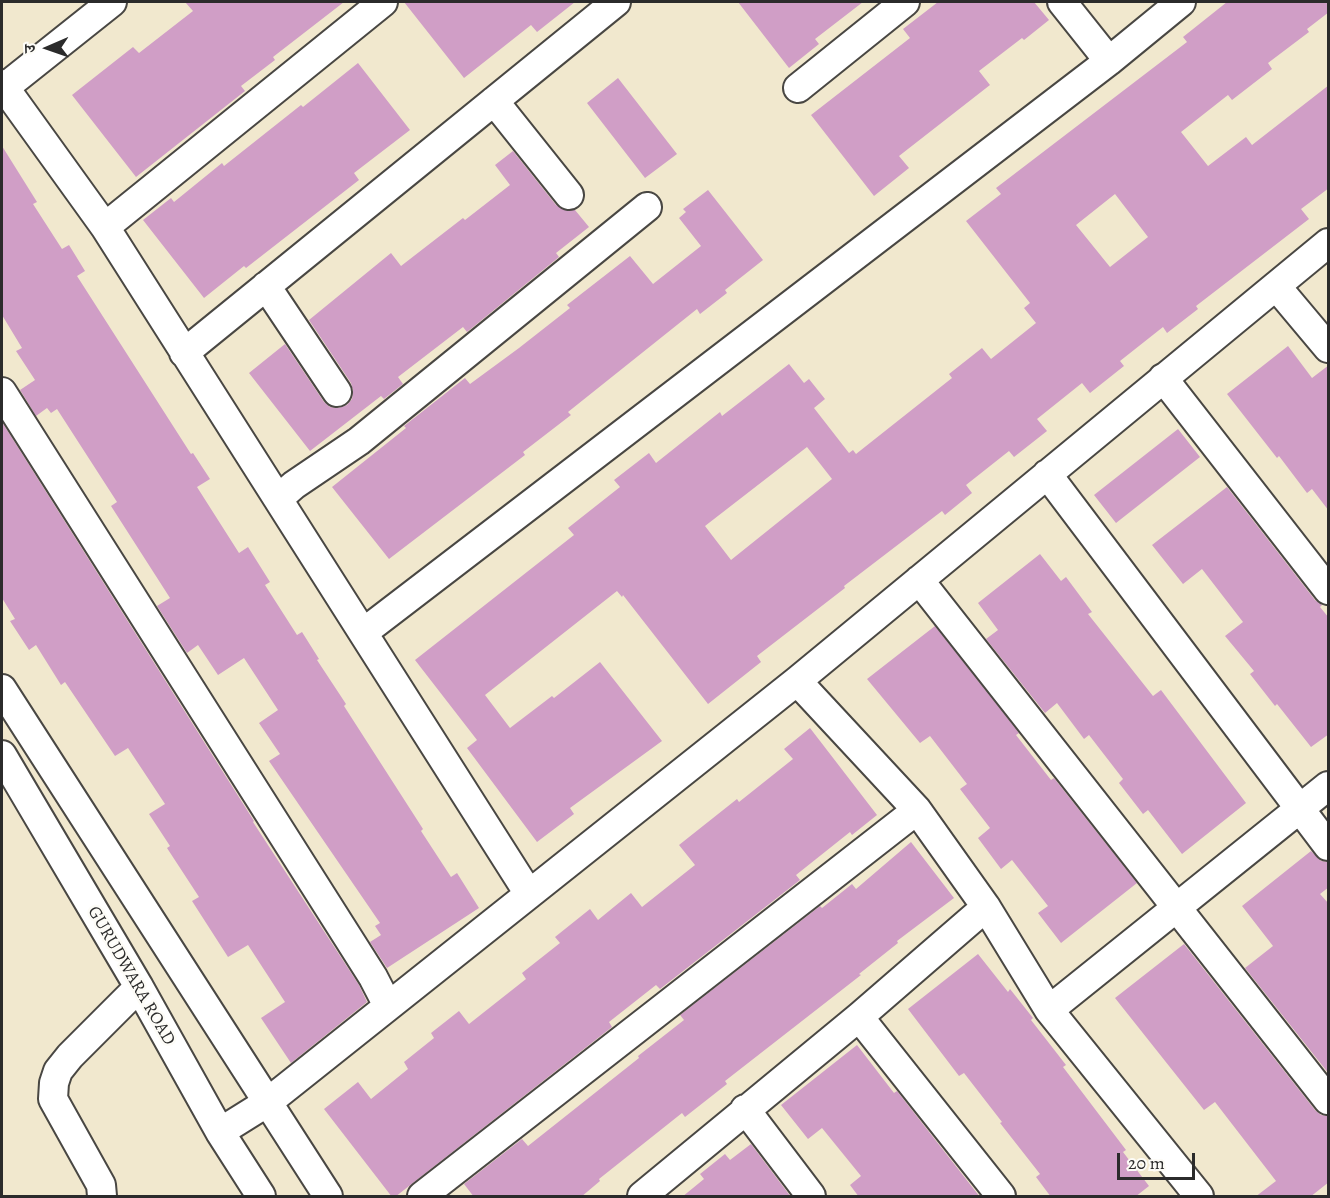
<!DOCTYPE html>
<meta charset="utf-8">
<style>
body{margin:0}
#map{position:relative;width:1330px;height:1198px;overflow:hidden;background:#f1e8ce;font-family:Alegreya,"Noto Serif Devanagari",serif}
canvas{display:block}
.frame{position:absolute;inset:0;border:3px solid #2b2b2b;pointer-events:none}
.north{position:absolute;left:18px;top:18px;width:60px;height:60px;-webkit-text-stroke:4px #fdfcf7;paint-order:stroke;rotate:268deg;font-size:16px;font-weight:700;line-height:24px;text-align:center;color:#2b2b2b}
.north::after{content:'';display:block;margin:auto;width:21px;height:27px;background:#2b2b2b;clip-path:polygon(50% 0,100% 100%,50% 72%,0 100%)}
.scale{position:absolute;left:1117px;top:1153px;width:78px;height:27px;box-sizing:border-box;border:3px solid #2b2b2b;border-top:0;padding-left:8px;font-size:18px;line-height:21px;white-space:nowrap;color:#2b2b2b;-webkit-text-stroke:4px #fdfcf7;paint-order:stroke}
</style>
<div id="map">
<canvas width="1330" height="1198"></canvas>
<div class="frame"></div>
<div class="north">उ</div>
<div class="scale">20 m</div>
</div>
<script>
const context = document.querySelector('canvas').getContext('2d');
context.lineJoin = 'round';
function fillPath(path, color) {
  context.fillStyle = color;
  context.fill(path, 'evenodd');
}
function poly(rows) {
  const path = new Path2D();
  for (const r of rows) {
    path.moveTo(r[0], r[1]);
    for (let i = 2; i < r.length; i += 2) path.lineTo(r[i], r[i + 1]);
  }
  return path;
}
function stroke(path, color, width, dash) {
  context.strokeStyle = color;
  context.lineWidth = width;
  context.lineCap = dash ? 'butt' : 'round';
  context.setLineDash(dash || []);
  context.stroke(path);
}
function drawText(font, color, halo, rows, align = 'center') {
  context.font = font + ' Alegreya,serif';
  context.lineWidth = 5;
  context.setLineDash([]);
  context.textBaseline = 'middle';
  context.strokeStyle = halo;
  context.fillStyle = color;
  for (const [text, x, y, turn = 0] of rows) {
    context.save();
    context.translate(x, y);
    context.rotate((+turn || 0) * Math.PI / 180);
    context.textAlign = isNaN(turn) ? turn : align;
    if (halo) context.strokeText(text, 0, 0);
    context.fillText(text, 0, 0);
    context.restore();
  }
}
const building = poly([
 [185,2,344,2,273,57,275,60,241,86,245,91,136,177,72,95,133,47,139,53,193,11],
 [404,2,575,2,537,32,531,25,464,78],
 [738,2,863,2,815,39,819,44,789,68],
 [938,2,1034,2,1049,20,1024,40,1022,38,979,71,990,85,899,156,909,168,874,196,811,115,910,38,903,29],
 [1227,2,1329,2,1329,12,1307,29,1309,32,1268,63,1272,69,1232,100,1228,95,1181,132,1208,166,1246,137,1252,145,1329,85,1329,188,1301,209,1309,219,1196,306,1198,309,1167,333,1163,327,1120,361,1124,366,1090,393,1082,383,1037,419,1047,431,1014,457,1009,451,966,485,972,493,945,515,942,511,844,586,845,588,757,656,761,662,708,704,623,595,622,597,617,591,485,695,510,728,552,696,554,698,600,662,662,741,570,808,574,814,537,842,467,748,477,740,415,660,574,535,568,528,620,487,614,480,649,453,656,463,720,412,722,416,789,364,804,383,809,379,825,399,814,408,849,453,853,450,856,454,952,378,949,374,982,348,991,359,1036,323,1024,308,1030,303,966,221,1001,194,996,188,1187,42,1183,37],
 [1115,194,1148,237,1110,267,1076,225],
 [807,447,832,479,731,560,705,526],
 [358,63,410,130,354,173,359,180,246,268,244,266,204,298,143,220,171,198,174,202,222,163,224,166,301,105,303,107],
 [618,78,677,154,645,178,587,103],
 [2,146,37,202,33,204,62,249,69,245,85,271,77,276,191,454,193,453,210,479,197,487,239,553,248,547,270,582,265,585,297,635,302,632,319,659,317,660,346,704,344,706,423,829,421,831,451,877,457,873,479,908,387,968,370,942,381,935,375,926,380,923,269,761,280,754,259,723,278,710,244,658,218,675,198,645,187,653,157,606,170,598,111,506,117,502,57,409,51,413,47,408,36,416,20,390,35,380,16,351,22,348,2,315],
 [513,151,556,205,564,210,575,210,589,227,556,253,559,257,467,332,463,327,398,377,403,384,384,399,381,396,310,451,249,373,285,344,324,402,330,407,338,408,347,405,352,399,353,391,351,383,309,320,391,253,401,266,463,218,465,220,510,185,495,165],
 [708,190,763,260,725,290,727,293,700,314,697,309,568,412,571,415,523,452,525,455,389,559,332,487,406,428,404,426,465,378,470,384,519,348,570,308,567,305,630,256,653,284,701,246,679,218,686,212,683,209],
 [1288,346,1312,378,1329,365,1329,511,1312,489,1307,493,1279,456,1277,458,1227,394],
 [2,422,254,821,253,822,359,985,367,1002,291,1063,261,1018,285,1002,248,945,228,957,192,901,199,897,167,848,170,846,149,814,165,804,128,748,115,756,65,682,61,685,36,645,29,650,10,621,15,619,2,598],
 [1178,429,1200,457,1116,523,1094,495],
 [1227,487,1315,600,1322,605,1320,607,1329,618,1329,734,1311,747,1277,704,1275,706,1250,674,1254,671,1225,636,1243,622,1202,569,1183,584,1152,545],
 [1040,554,1061,581,1066,577,1092,612,1088,614,1153,696,1161,690,1246,803,1182,854,1148,810,1143,814,1119,783,1123,779,1089,735,1084,739,1057,703,1045,713,986,639,998,630,978,603],
 [935,626,1019,733,1016,735,1051,780,1054,778,1137,883,1061,943,1038,913,1048,906,1012,860,1001,869,978,838,990,828,960,789,967,784,930,736,920,743,867,679],
 [810,728,877,815,852,835,850,832,796,875,800,880,660,989,656,985,609,1022,612,1027,395,1197,392,1197,324,1109,358,1082,371,1099,408,1069,404,1062,434,1038,431,1033,459,1011,469,1024,526,979,522,973,560,943,555,937,590,909,598,920,631,893,642,907,695,865,679,845,737,799,739,802,793,759,784,749],
 [911,842,954,898,897,941,898,943,859,974,861,975,725,1081,727,1084,685,1117,682,1113,599,1179,600,1181,581,1197,474,1197,464,1184,522,1139,528,1146,639,1058,638,1056,684,1020,680,1015,820,906,822,908,852,884,856,889],
 [1311,851,1321,861,1329,862,1329,887,1320,894,1329,904,1329,1074,1245,968,1273,946,1242,906],
 [1184,944,1315,1110,1321,1115,1329,1116,1329,1182,1310,1197,1255,1197,1276,1181,1215,1102,1204,1110,1115,998],
 [978,954,1008,992,1010,989,1033,1018,1031,1020,1066,1065,1063,1067,1126,1150,1123,1152,1149,1186,1135,1197,1051,1197,1036,1177,1040,1174,1000,1123,1002,1122,964,1073,959,1076,908,1009],
 [857,1045,894,1093,897,1091,980,1197,859,1197,850,1185,861,1176,822,1128,808,1139,781,1105],
 [751,1144,791,1197,682,1197,704,1179,700,1174,725,1154,730,1160]
]);
const street = poly([
 [1062,2,1109,61],
 [2,84,105,227,529,894],
 [4,88,112,2],
 [798,88,905,2],
 [494,101,569,195],
 [105,227,383,2],
 [266,286,337,392],
 [1276,286,1328,348],
 [184,353,616,2],
 [1163,378,1328,590],
 [2,392,373,977,388,1006],
 [1047,474,1328,846],
 [278,499,294,485,359,441,647,207],
 [919,580,1328,1100],
 [364,632,1109,61,1181,2],
 [797,681,917,810,986,907,1049,1010,1199,1196],
 [2,689,328,1196],
 [2,755,139,987,220,1132,261,1196],
 [1049,1010,1328,786],
 [859,1017,1001,1196],
 [745,1109,811,1196],
 [220,1132,268,1102,797,681,1328,243],
 [102,1196,101,1185,53,1099,54,1083,58,1071,70,1056,139,987],
 [422,1196,917,810],
 [642,1196,859,1017,986,907]
]);
const streetNames = [
 ["GURUDWARA ROAD",131,976,60]
];
fillPath(building, '#d09ec6');
stroke(street, '#494743', 32);
stroke(street, '#fff', 28);
drawText('18px', '#2b2b2b', '#fdfcf7', streetNames);
</script>
